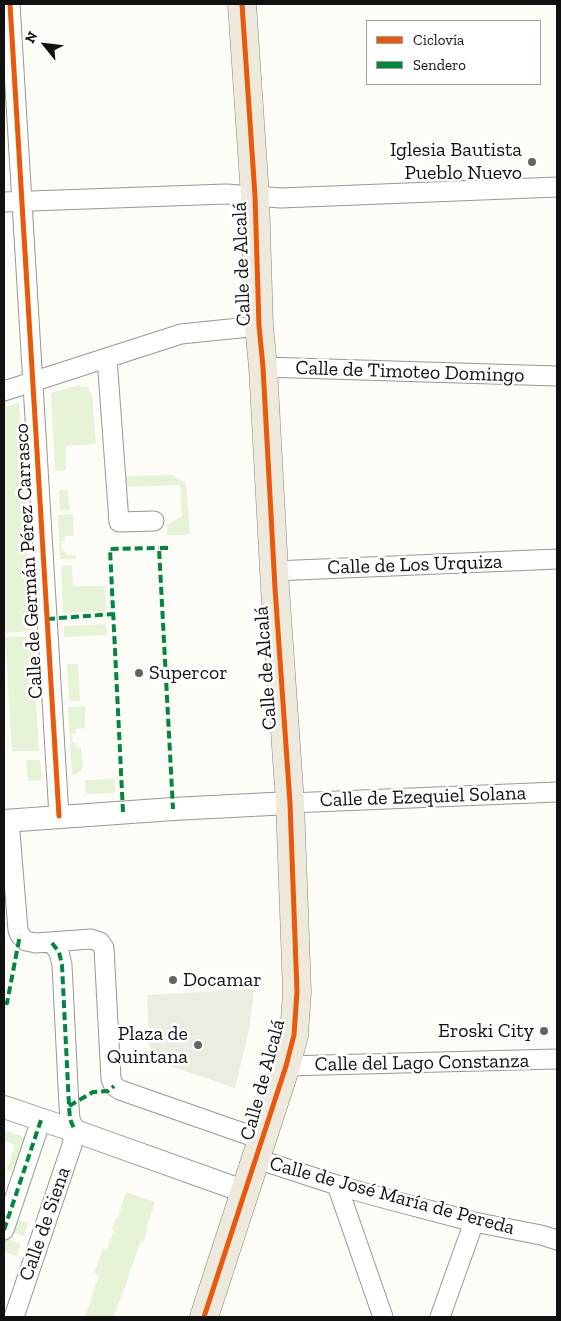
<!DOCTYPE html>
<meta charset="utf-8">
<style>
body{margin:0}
#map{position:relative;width:561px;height:1321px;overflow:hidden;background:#fdfcf7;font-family:"Zilla Slab",serif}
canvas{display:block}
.frame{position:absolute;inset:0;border:5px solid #111;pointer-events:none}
.legend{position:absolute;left:366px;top:20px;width:175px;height:65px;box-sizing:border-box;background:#fff;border:1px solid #a0a0a0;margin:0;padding:6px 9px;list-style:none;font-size:15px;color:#111}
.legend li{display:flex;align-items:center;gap:10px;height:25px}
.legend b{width:25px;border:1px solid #a0a0a0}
.north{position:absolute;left:20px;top:20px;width:50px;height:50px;-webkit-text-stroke:4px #fff;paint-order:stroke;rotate:299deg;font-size:14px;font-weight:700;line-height:20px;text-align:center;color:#111}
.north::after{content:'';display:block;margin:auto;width:18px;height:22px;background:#111;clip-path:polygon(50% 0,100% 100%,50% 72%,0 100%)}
</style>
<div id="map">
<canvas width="561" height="1321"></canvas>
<div class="frame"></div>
<ul class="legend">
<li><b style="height:6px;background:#e8590c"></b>Ciclovía</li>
<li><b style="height:6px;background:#00873e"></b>Sendero</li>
</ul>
<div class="north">N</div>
</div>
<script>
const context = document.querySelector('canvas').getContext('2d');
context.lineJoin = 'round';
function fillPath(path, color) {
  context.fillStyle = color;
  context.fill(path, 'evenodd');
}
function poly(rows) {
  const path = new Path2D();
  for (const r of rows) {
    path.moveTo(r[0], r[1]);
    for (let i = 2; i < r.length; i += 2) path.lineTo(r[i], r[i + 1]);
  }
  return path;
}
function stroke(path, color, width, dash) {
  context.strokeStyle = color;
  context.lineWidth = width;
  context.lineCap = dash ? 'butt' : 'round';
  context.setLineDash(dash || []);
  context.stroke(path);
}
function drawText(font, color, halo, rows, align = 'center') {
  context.font = font + ' "Zilla Slab",serif';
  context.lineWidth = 5;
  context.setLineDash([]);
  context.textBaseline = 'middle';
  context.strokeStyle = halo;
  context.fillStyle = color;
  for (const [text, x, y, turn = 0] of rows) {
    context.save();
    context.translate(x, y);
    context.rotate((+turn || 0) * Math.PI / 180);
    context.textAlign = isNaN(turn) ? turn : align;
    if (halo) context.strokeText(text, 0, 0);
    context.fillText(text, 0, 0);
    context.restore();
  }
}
const green = poly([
 [80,385,83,387,88,387,89,392,92,393,96,444,66,446,66,470,55,471,51,393],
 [19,403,32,631,5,633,4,620,4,407],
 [173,475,186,484,190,533,187,535,167,535,167,525,182,516,180,485,126,487,125,476],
 [59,490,68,490,70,510,60,510],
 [73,514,74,536,65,536,65,541,61,541,62,551,65,551,66,555,76,555,76,559,60,559,58,515],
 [72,565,73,586,105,586,106,611,63,613,61,566],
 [106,624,107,635,64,637,64,626],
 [32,636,39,751,12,751,5,637],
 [67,664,78,664,80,701,69,701],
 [85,706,85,728,76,729,76,733,72,734,73,743,76,743,77,747,81,747,83,767,78,774,72,775,68,707],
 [26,760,40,760,42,780,28,781],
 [115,779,115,793,86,794,85,780],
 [4,1130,25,1137,12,1172,7,1170,15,1145,4,1141],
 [126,1192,155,1202,146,1230,147,1230,144,1241,141,1241,114,1317,85,1317,99,1275,94,1273,95,1271,103,1248,107,1249,114,1230,112,1229,116,1218,118,1218],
 [10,1217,28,1223,24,1236,6,1230],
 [4,1238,21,1244,17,1256,4,1252]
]);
const plaza = poly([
 [254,989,249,1030,235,1088,150,1059,147,995]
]);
const minor = poly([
 [10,4,59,816],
 [4,202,226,194,281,198,557,187],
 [107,358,119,522,154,521],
 [263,367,557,376],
 [4,391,181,334,259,326],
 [274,571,557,559],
 [290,803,557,792],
 [9,820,18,930,20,935,26,941,36,943,91,939,100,942,104,948,111,1079,114,1086,120,1090,263,1140],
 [286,1066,557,1059],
 [257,1159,337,1185,379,1197,474,1222,541,1235,557,1240],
 [337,1185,383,1317],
 [4,1230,41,1120],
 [14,1317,72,1145,75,1131,70,1119,69,1106,62,965,59,952,52,943],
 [440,1317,474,1222]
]);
const tertiary = poly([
 [4,821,173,809,290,803],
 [4,1107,75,1131,246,1192]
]);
const primary = poly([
 [204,1317,286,1066,294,1035,297,992,290,803,275,588,263,367,259,326,255,196,242,4]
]);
const quiet = poly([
 [168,548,159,548,173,809],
 [47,619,113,614],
 [123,812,110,549,159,548],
 [52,943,59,952,62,965,69,1106,70,1119,75,1131],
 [4,1003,7,1003,20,935],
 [69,1106,93,1092,108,1091,114,1086],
 [4,1230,41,1120]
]);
const cycleway = poly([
 [10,4,59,816],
 [204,1317,286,1066,294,1035,297,992,290,803,275,588,263,367,259,326,255,196,242,4]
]);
const markers = [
 [532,162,5,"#646362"],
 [139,673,5,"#646362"],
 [173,980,5,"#646362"],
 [544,1031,5,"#646362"],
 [198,1045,5,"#646362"]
];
const poiNames = [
 ["Iglesia Bautista",522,150],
 ["Pueblo Nuevo",522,173],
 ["Supercor",149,673,"left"],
 ["Docamar",183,980,"left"],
 ["Eroski City",534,1031],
 ["Plaza de",188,1034],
 ["Quintana",188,1057]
];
const streetNames = [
 ["Calle de Alcalá",242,264,-92],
 ["Calle de Timoteo Domingo",410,372,2],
 ["Calle de Germán Pérez Carrasco",29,561,-93],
 ["Calle de Los Urquiza",415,565,-2],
 ["Calle de Alcalá",266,668,-94],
 ["Calle de Ezequiel Solana",423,797,-2],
 ["Calle del Lago Constanza",422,1063,-1],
 ["Calle de Alcalá",263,1080,-75],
 ["Calle de José María de Pereda",392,1196,15],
 ["Calle de Siena",45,1224,-71]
];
fillPath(green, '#e7f3d7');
fillPath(plaza, '#edebe2');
stroke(minor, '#979795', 21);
stroke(tertiary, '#979795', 24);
stroke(primary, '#858482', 29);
stroke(minor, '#fffffe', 19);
stroke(tertiary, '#fffffe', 22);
stroke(primary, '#ede9dc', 28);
stroke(quiet, '#00873e', 4, [8, 4]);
stroke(cycleway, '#e8590c', 5);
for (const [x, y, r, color] of markers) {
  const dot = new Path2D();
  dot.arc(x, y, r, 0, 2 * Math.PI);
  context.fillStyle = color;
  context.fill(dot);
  stroke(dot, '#fff', 2);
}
drawText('20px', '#111', '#fff', poiNames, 'right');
drawText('20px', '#111', '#fff', streetNames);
</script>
